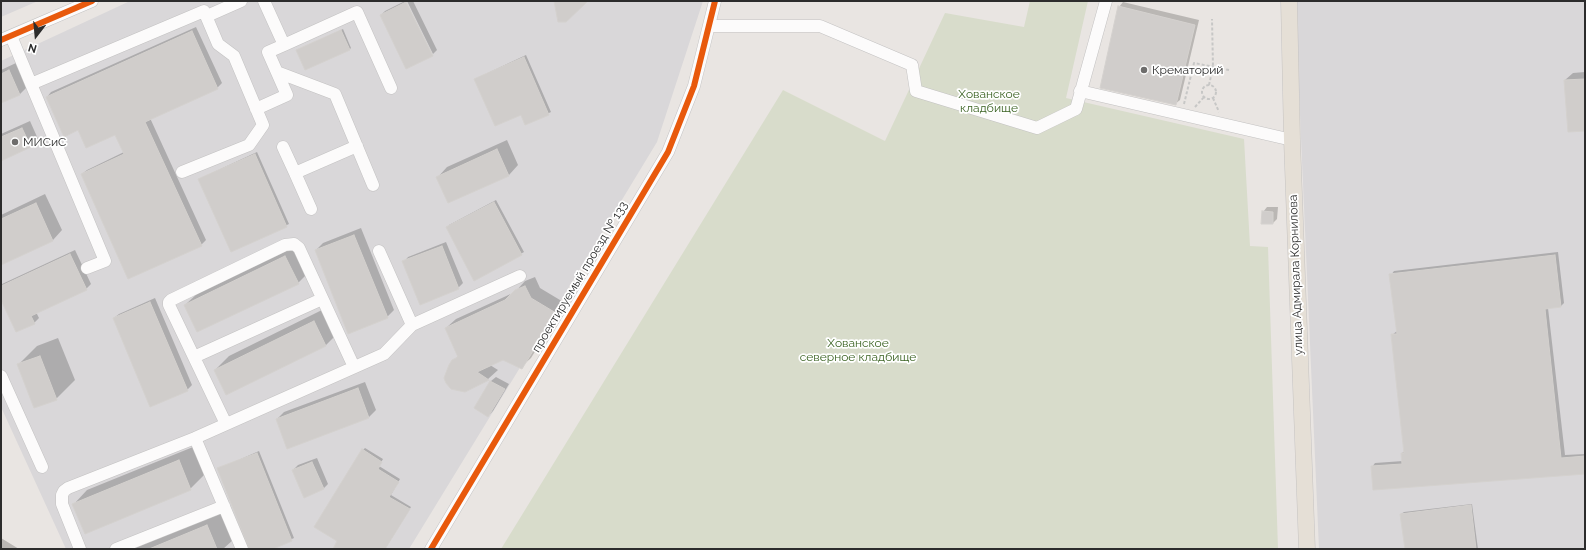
<!DOCTYPE html>
<meta charset="utf-8">
<style>
body{margin:0}
#map{position:relative;width:1586px;height:550px;overflow:hidden;background:#e9e5e2;font-family:Raleway,sans-serif}
canvas{display:block}
.frame{position:absolute;inset:0;border:2px solid #2c2c2c;pointer-events:none}
.north{position:absolute;left:16px;top:16px;width:40px;height:40px;-webkit-text-stroke:3px #fff;paint-order:stroke;rotate:196deg;font-size:11px;font-weight:700;line-height:16px;text-align:center;color:#2c2c2c}
.north::after{content:'';display:block;margin:auto;width:14px;height:18px;background:#2c2c2c;clip-path:polygon(50% 0,100% 100%,50% 72%,0 100%)}
</style>
<div id="map">
<canvas width="1586" height="550"></canvas>
<div class="frame"></div>
<div class="north">N</div>
</div>
<script>
const context = document.querySelector('canvas').getContext('2d');
context.lineJoin = 'round';
function fillPath(path, color) {
  context.fillStyle = color;
  context.fill(path, 'evenodd');
}
function poly(rows) {
  const path = new Path2D();
  for (const r of rows) {
    if (r.length === 3) {
      path.moveTo(r[0] + r[2], r[1]);
      path.arc(r[0], r[1], r[2], 0, 2 * Math.PI);
      continue;
    }
    path.moveTo(r[0], r[1]);
    for (let i = 2; i < r.length; i += 2) path.lineTo(r[i], r[i + 1]);
  }
  return path;
}
function stroke(path, color, width, dash) {
  context.strokeStyle = color;
  context.lineWidth = width;
  context.lineCap = dash ? 'butt' : 'round';
  context.setLineDash(dash || []);
  context.stroke(path);
}
function drawText(font, color, halo, rows, align = 'center') {
  context.font = font + ' Raleway,sans-serif';
  context.lineWidth = 3.5;
  context.setLineDash([]);
  context.textBaseline = 'middle';
  context.strokeStyle = halo;
  context.fillStyle = color;
  for (const [text, x, y, turn = 0] of rows) {
    context.save();
    context.translate(x, y);
    context.rotate((+turn || 0) * Math.PI / 180);
    context.textAlign = isNaN(turn) ? turn : align;
    if (halo) context.strokeText(text, 0, 0);
    context.fillText(text, 0, 0);
    context.restore();
  }
}
const industrial = poly([
 [1,1,38,1,1,17],
 [130,1,703,1,657,142,543,330,409,549,66,549,1,407,1,61],
 [1295,1,1585,1,1585,549,1319,549]
]);
const cemetery = poly([
 [1030,1,1088,1,1066,98,1244,139,1250,246,1268,247,1278,549,501,549,783,90,885,141,945,13,1024,27]
]);
const shadow = poly([
 [405,1,431,55,433,55,406,68,381,15,385,11],
 [407,1,413,1,437,50,433,54],
 [1123,2,1199,20,1180,100,1175,104,1119,7],
 [196,27,222,83,217,88,150,118,206,240,201,245,82,174,87,170,124,152,116,134,78,129,47,97,51,92],
 [343,29,351,48,349,50,298,50],
 [526,55,551,112,526,124,521,114,475,79],
 [16,63,27,87,20,94,1,102,1,70],
 [1585,72,1585,130,1565,80,1573,73],
 [30,121,38,139,31,146,1,160,1,134],
 [507,140,518,165,509,175,438,177,447,167],
 [257,152,289,224,231,251,199,179],
 [45,194,62,230,53,240,1,264,1,215],
 [496,200,524,252,475,279,449,225],
 [1267,207,1278,207,1277,219,1273,223,1263,212],
 [361,228,394,310,387,317,316,250,323,243],
 [446,242,463,283,458,288,404,262,408,257],
 [300,243,312,269,298,283,185,305,199,292],
 [75,250,91,284,86,289,36,312,39,318,34,323,1,298,2,284],
 [1558,252,1564,303,1561,306,1548,308,1565,455,1585,454,1585,473,1372,467,1375,463,1403,461,1402,453,1405,451,1392,335,1397,331,1391,275,1394,271],
 [535,277,540,288,565,303,531,358,521,367,503,359,490,365,498,370,488,379,465,391,445,378,447,371,458,356,446,328,456,319,515,292,525,281],
 [155,298,192,385,187,390,114,318,119,314],
 [328,307,340,331,326,345,226,393,215,370,229,356],
 [58,338,75,380,56,399,19,364,37,346],
 [496,377,509,384,493,411,488,416,475,408,491,381],
 [365,382,376,410,369,417,277,419,284,412],
 [193,447,204,475,190,489,74,504,87,490],
 [365,448,383,459,379,466,400,479,391,495,411,507,385,549,334,549,339,541,363,450],
 [259,451,294,538,270,549,250,549,218,469],
 [317,458,328,484,323,489,293,470,298,465],
 [1472,504,1478,549,1406,549,1401,514,1404,512],
 [221,511,233,540,223,549,130,549],
 [1,538,19,549,1,549]
]);
const building = poly([
 [554,1,588,1,566,22,558,22,554,1],
 [406,2,433,56,406,69,380,15,406,2],
 [1118,6,1195,25,1176,105,1100,88,1118,6],
 [341,30,350,50,305,70,296,50,341,30],
 [192,31,218,89,145,122,202,246,128,279,81,174,124,154,115,135,86,148,78,130,64,137,46,97,192,31],
 [524,57,549,115,525,125,521,115,495,126,474,79,524,57],
 [9,70,20,95,1,103,1,74,9,70],
 [1585,79,1585,131,1568,132,1564,80,1585,79],
 [22,128,31,147,1,161,1,137,22,128],
 [497,149,509,176,448,203,436,177,497,149],
 [255,154,287,227,231,252,198,179,255,154],
 [494,202,522,255,474,281,446,227,494,202],
 [36,203,53,241,1,265,1,219,36,203],
 [1262,211,1273,212,1273,224,1261,224,1262,211],
 [354,235,388,318,348,334,315,250,354,235],
 [442,246,459,289,420,305,402,261,442,246],
 [70,254,87,290,31,316,35,324,16,332,1,300,1,286,70,254],
 [1555,255,1561,307,1545,309,1561,458,1585,456,1585,474,1373,490,1371,466,1402,464,1401,453,1404,453,1391,334,1397,334,1389,274,1555,255],
 [285,256,299,284,197,332,184,305,285,256],
 [525,286,531,298,556,313,522,369,503,360,477,372,489,380,465,392,451,389,446,383,444,378,449,365,452,360,458,357,445,328,505,300,515,290,525,286],
 [150,302,188,391,150,407,113,318,150,302],
 [314,321,326,346,226,395,214,370,314,321],
 [40,356,57,400,34,408,17,364,40,356],
 [490,381,505,389,488,417,474,408,490,381],
 [358,388,369,418,287,449,276,419,358,388],
 [362,449,382,462,378,469,399,482,389,497,410,509,385,549,333,549,337,541,314,527,362,449],
 [257,453,292,541,273,549,249,549,217,468,257,453],
 [179,460,191,490,85,534,72,504,179,460],
 [312,462,324,489,304,498,292,470,312,462],
 [1471,505,1476,549,1405,549,1400,514,1471,505],
 [207,525,217,549,149,549,207,525]
]);
const path = poly([
 [1209,92,7],
 [1209,85,1213,67,1212,19],
 [1213,98,1219,112],
 [1184,104,1194,63,1229,70],
 [1195,107,1204,97]
]);
const minor = poly([
 [207,16,241,1],
 [709,26,820,26,912,65,916,91,1037,128,1076,109,1106,1],
 [11,36,105,261,87,268],
 [1,40,92,1],
 [284,45,357,12,391,88],
 [277,72,335,94,373,185],
 [31,84,204,11,218,44,234,56,263,125,249,145,182,172],
 [1080,91,1292,140],
 [256,109,287,95,268,52,284,45,264,1],
 [283,147,295,173],
 [311,209,295,173,357,146],
 [379,251,412,325],
 [194,357,322,299],
 [1,376,42,467],
 [226,424,169,305,169,302,171,300,285,245,294,244,299,248,354,367],
 [195,438,242,549],
 [80,549,62,504,62,495,64,491,68,488,195,438,384,354,412,325,520,276],
 [116,549,224,506],
 [431,549,668,152,694,86,715,1]
]);
const major = poly([
 [1289,1,1292,140,1307,549]
]);
const cycleway = poly([
 [1,40,92,1],
 [431,549,668,152,694,86,715,1]
]);
const markers = [
 [1144,70,4,"#6e6d6c"],
 [15,142,4,"#6e6d6c"]
];
const poiNames = [
 ["Крематорий",1152,70],
 ["МИСиС",23,142]
];
const parkNames = [
 ["Хованское",989,94],
 ["кладбище",989,108],
 ["Хованское",858,343],
 ["северное кладбище",858,357]
];
const streetNames = [
 ["улица Адмирала Корнилова",1296,275,-92],
 ["проектируемый проезд № 133",580,277,-59]
];
fillPath(industrial, '#d9d7d9');
fillPath(cemetery, '#d8dccb');
fillPath(shadow, '#0003');
fillPath(building, '#d0cdcb');
stroke(building, '#d4d1ce', 1);
stroke(minor, '#c3c2c2', 13);
stroke(major, '#c5c3c2', 17);
stroke(path, '#c7c7c6', 2, [3, 2]);
stroke(minor, '#fcfbfb', 12);
stroke(major, '#e5dfd6', 16);
stroke(cycleway, '#e8590c', 6);
for (const [x, y, r, color] of markers) {
  const dot = new Path2D();
  dot.arc(x, y, r, 0, 2 * Math.PI);
  context.fillStyle = color;
  context.fill(dot);
  stroke(dot, '#fff', 1.5);
}
drawText('12px', '#2c2c2c', '#fff', poiNames, 'left');
drawText('12px', '#3a6222', '#fff', parkNames);
drawText('12px', '#2c2c2c', '#fff', streetNames);
</script>
